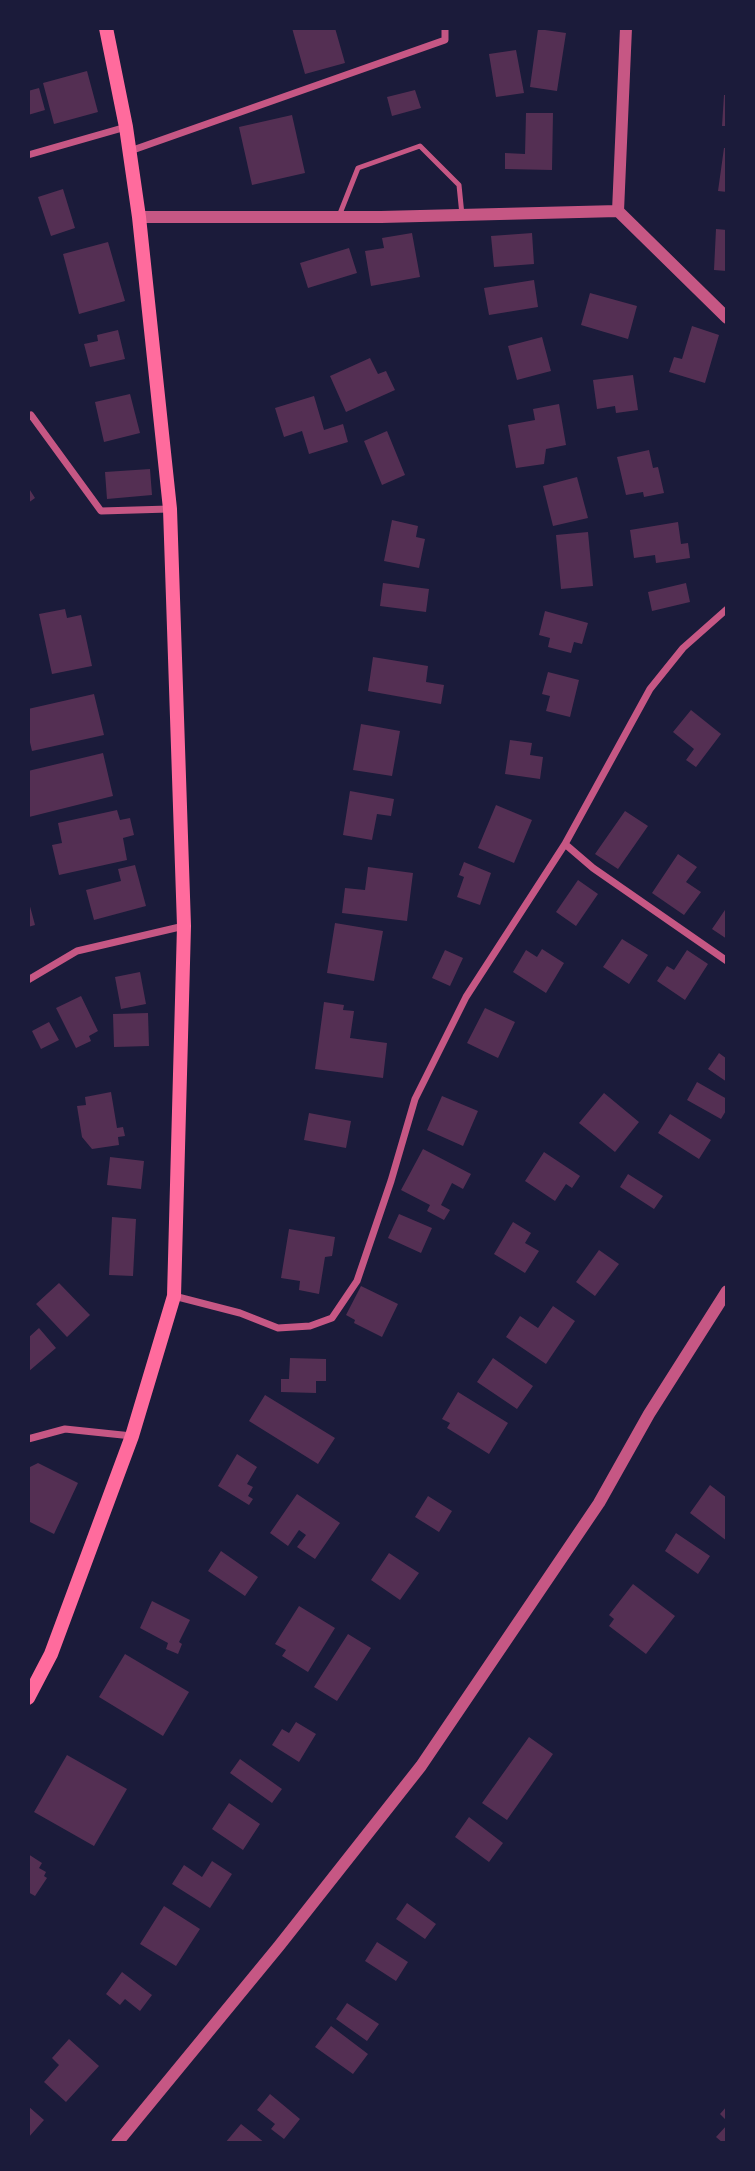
<!DOCTYPE html>
<style>
body{margin:0}
#map{position:relative;width:755px;height:2171px;overflow:hidden;background:#1b1b3a;font-family:"Nunito Sans",sans-serif}
canvas{display:block}
.frame{position:absolute;inset:0;border:30px solid #1b1b3a;pointer-events:none}
</style>
<div id="map">
<canvas width="755" height="2171"></canvas>
<div class="frame"></div>
</div>
<script>
const context = document.querySelector('canvas').getContext('2d');
context.lineJoin = 'round';
function fillPath(path, color) {
  context.fillStyle = color;
  context.fill(path, 'evenodd');
}
function poly(rows) {
  const path = new Path2D();
  for (const r of rows) {
    path.moveTo(r[0], r[1]);
    for (let i = 2; i < r.length; i += 2) path.lineTo(r[i], r[i + 1]);
  }
  return path;
}
function stroke(path, color, width, dash) {
  context.strokeStyle = color;
  context.lineWidth = width;
  context.lineCap = dash ? 'butt' : 'round';
  context.setLineDash(dash || []);
  context.stroke(path);
}
const building = poly([
 [292,28,335,28,345,63,305,74],
 [538,29,566,33,557,91,530,87],
 [516,50,524,93,496,97,489,54],
 [87,71,98,112,54,124,43,83],
 [39,88,45,110,28,115,28,91],
 [415,90,421,108,392,116,387,97],
 [724,95,727,95,727,126,722,126],
 [526,113,553,113,552,170,505,169,505,153,525,154],
 [292,115,305,173,252,185,239,127],
 [724,148,727,148,727,192,718,191],
 [63,189,75,228,51,236,38,197],
 [716,229,727,230,727,271,714,270],
 [412,233,420,277,371,286,365,251,384,248,382,238],
 [532,233,534,264,494,267,491,236],
 [108,242,125,301,79,314,63,254],
 [349,248,357,273,308,288,300,263],
 [534,280,538,307,489,315,484,288],
 [590,293,637,306,628,339,581,325],
 [692,326,719,335,705,383,669,372,674,357,682,359],
 [118,330,125,359,90,367,84,344,98,341,97,335],
 [542,337,551,371,517,380,508,346],
 [370,358,378,374,386,371,395,390,346,412,330,376],
 [633,375,638,410,616,413,615,406,597,409,593,380],
 [130,394,140,433,104,442,95,402],
 [314,396,324,430,343,424,348,442,309,454,302,431,284,437,275,408],
 [559,404,566,445,546,449,544,464,516,468,508,425,535,420,533,409],
 [387,431,405,475,382,485,364,441],
 [649,450,653,468,658,467,664,493,644,497,643,492,626,495,617,457],
 [150,469,152,495,107,499,105,472],
 [577,477,588,518,553,526,543,486],
 [28,487,35,498,28,503],
 [392,520,418,526,416,537,425,539,419,568,384,561],
 [678,522,681,544,688,543,690,558,656,563,655,555,634,558,630,530],
 [588,532,593,586,561,589,556,535],
 [383,583,429,589,426,612,380,606],
 [686,583,690,602,652,611,648,592],
 [65,609,67,618,81,615,92,666,52,674,39,614],
 [545,611,588,623,582,644,574,642,571,653,548,647,550,638,539,635],
 [373,657,428,666,426,682,444,685,441,704,368,691],
 [548,672,579,680,570,717,546,711,550,696,542,694],
 [94,694,104,735,32,751,28,734,28,709],
 [691,710,721,734,696,767,686,760,694,749,673,732],
 [361,724,400,731,392,776,353,770],
 [510,740,532,743,530,755,543,757,540,779,505,774],
 [103,753,113,796,29,817,28,771],
 [350,791,394,799,391,816,377,814,372,840,343,835],
 [496,805,532,820,514,863,478,848],
 [117,810,120,820,130,818,134,835,123,838,127,860,59,875,52,845,62,843,58,823],
 [625,811,648,826,618,869,595,854],
 [678,854,697,867,686,882,701,892,684,915,652,893],
 [464,862,491,873,480,905,457,897,464,877,459,875],
 [135,865,146,906,94,920,86,890,121,881,118,869],
 [368,867,413,873,407,921,342,913,345,888,365,890],
 [578,880,598,894,576,926,556,912],
 [28,899,35,925,28,927],
 [727,907,727,939,712,929],
 [335,923,383,931,374,981,327,973],
 [622,939,648,955,629,984,603,967],
 [542,949,564,963,546,993,513,972,526,950,537,957],
 [445,950,463,958,450,986,432,978],
 [687,950,708,964,685,1000,657,981,667,966,674,970],
 [140,972,146,1004,121,1009,115,977],
 [81,996,98,1031,89,1036,91,1041,76,1048,56,1008],
 [324,1002,344,1005,343,1010,354,1011,350,1038,387,1043,383,1078,315,1069],
 [485,1008,515,1022,498,1058,467,1043],
 [148,1013,149,1046,114,1047,113,1014],
 [49,1022,59,1040,41,1049,32,1031],
 [719,1053,727,1059,727,1082,708,1069],
 [697,1082,727,1099,727,1109,721,1119,687,1100],
 [111,1092,117,1128,123,1127,125,1136,118,1137,119,1145,92,1149,82,1137,77,1106,86,1105,85,1097],
 [604,1093,639,1122,615,1152,579,1123],
 [442,1096,478,1111,463,1146,427,1130],
 [309,1113,351,1121,346,1148,304,1140],
 [670,1114,711,1140,699,1159,658,1133],
 [423,1149,471,1174,463,1189,452,1183,441,1205,450,1210,444,1220,427,1211,430,1205,401,1190],
 [544,1152,580,1176,572,1188,566,1184,555,1201,525,1181],
 [110,1157,144,1161,141,1189,107,1185],
 [628,1174,663,1196,654,1209,620,1187],
 [399,1214,432,1228,421,1253,388,1238],
 [112,1217,136,1219,133,1276,109,1275],
 [513,1222,531,1233,525,1243,539,1251,525,1273,494,1254],
 [289,1229,335,1237,332,1256,325,1257,319,1294,299,1290,300,1281,281,1278],
 [599,1250,619,1264,595,1296,576,1282],
 [59,1283,90,1315,67,1337,36,1304],
 [361,1286,398,1304,382,1337,354,1323,355,1320,346,1315],
 [553,1306,575,1321,546,1364,506,1337,520,1316,538,1328],
 [39,1328,56,1348,28,1372,28,1338],
 [290,1358,326,1359,326,1381,316,1381,316,1393,281,1392,281,1379,289,1379],
 [493,1358,533,1386,517,1409,477,1382],
 [458,1392,508,1423,489,1454,447,1428,450,1423,442,1419],
 [265,1395,335,1438,318,1464,249,1421],
 [237,1454,257,1467,247,1484,253,1487,248,1496,253,1499,249,1505,218,1486],
 [38,1463,78,1483,54,1534,28,1521,28,1468],
 [710,1485,727,1498,727,1541,690,1513],
 [297,1494,340,1523,315,1559,297,1547,306,1535,299,1530,288,1546,270,1533],
 [428,1496,452,1511,439,1532,415,1517],
 [676,1533,710,1556,698,1574,665,1551],
 [221,1551,258,1577,245,1596,208,1571],
 [389,1553,419,1573,400,1600,371,1580],
 [633,1584,675,1616,646,1654,609,1626,614,1619,609,1615],
 [152,1601,190,1620,179,1642,182,1644,178,1654,166,1649,168,1643,140,1628],
 [299,1606,335,1628,308,1672,282,1656,286,1650,275,1644],
 [348,1634,371,1648,337,1701,314,1687],
 [125,1654,189,1692,163,1736,99,1697],
 [296,1722,316,1734,299,1762,272,1745,282,1729,289,1733],
 [529,1737,553,1754,507,1820,482,1803],
 [67,1755,127,1789,94,1846,34,1812],
 [240,1759,282,1789,272,1803,230,1773],
 [229,1803,260,1824,243,1850,212,1829],
 [469,1817,503,1843,489,1862,455,1837],
 [28,1854,42,1863,39,1868,46,1872,44,1876,47,1878,35,1896,28,1892],
 [212,1861,232,1874,210,1908,172,1884,184,1865,202,1877],
 [407,1903,436,1924,425,1939,396,1919],
 [164,1906,200,1929,176,1966,140,1944],
 [377,1942,408,1962,396,1981,365,1961],
 [122,1972,152,1995,140,2011,125,1999,120,2005,106,1994],
 [347,2003,379,2024,367,2041,336,2019],
 [331,2026,368,2054,353,2074,315,2047],
 [69,2039,99,2066,66,2102,44,2082,59,2065,52,2058],
 [270,2094,300,2119,284,2139,271,2129,275,2124,257,2110],
 [28,2106,44,2120,28,2138],
 [727,2106,727,2121,720,2114],
 [241,2124,265,2143,225,2143],
 [727,2125,727,2143,723,2143,716,2137]
]);
const service = poly([
 [339,216,358,168,420,146,459,185,462,215]
]);
const minor = poly([
 [130,151,445,40,445,28],
 [28,155,126,127],
 [28,417,31,415,101,511,169,509],
 [565,844,593,868,727,961],
 [28,980,77,951,184,926],
 [174,1296,240,1313,278,1328,310,1326,332,1318,357,1281,391,1181,415,1099,466,997,565,844,650,689,683,648,727,609],
 [28,1439,65,1429,132,1436]
]);
const tertiary = poly([
 [626,28,618,211,727,318],
 [139,217,381,217,618,211],
 [117,2143,279,1946,421,1766,599,1503,649,1414,727,1291]
]);
const secondary = poly([
 [28,1698,51,1654,132,1436,174,1296,184,926,170,509,139,217,126,127,106,28]
]);
fillPath(building, '#542f53');
stroke(service, '#c65784', 5);
stroke(minor, '#c65784', 7);
stroke(tertiary, '#c65784', 12);
stroke(secondary, '#ff6b9d', 14);
</script>
